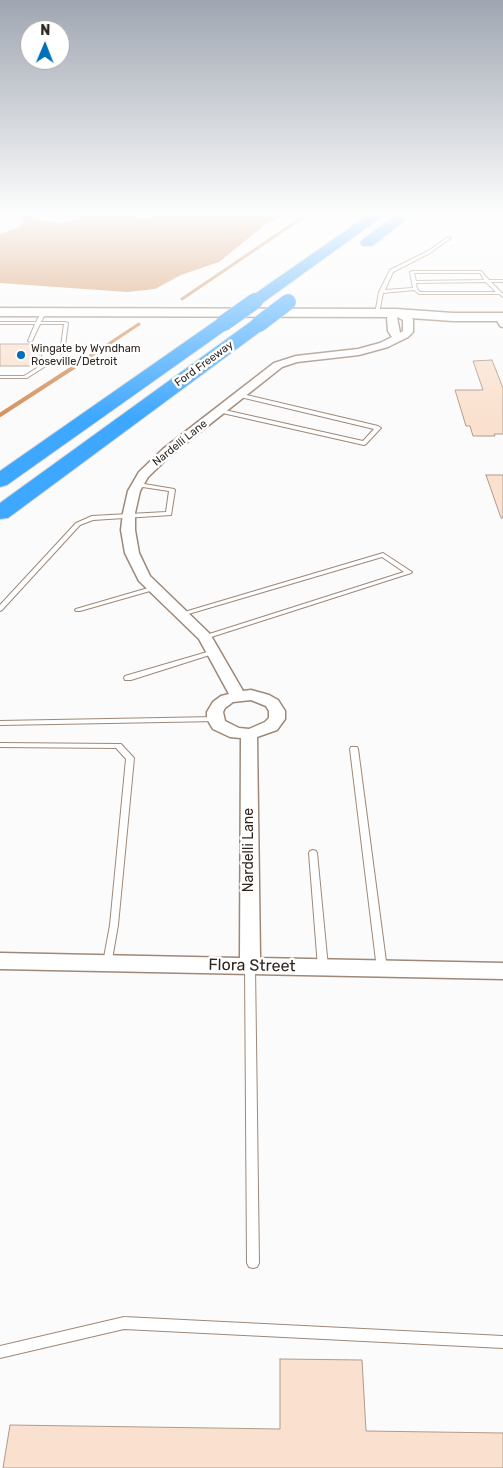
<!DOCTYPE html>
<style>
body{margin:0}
#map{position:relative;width:503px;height:1468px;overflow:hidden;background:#fbfbfb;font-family:Rubik,sans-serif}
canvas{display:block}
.north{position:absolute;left:20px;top:20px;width:50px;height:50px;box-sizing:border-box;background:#fff;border:1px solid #aba8a5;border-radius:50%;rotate:1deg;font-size:14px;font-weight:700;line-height:20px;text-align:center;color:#2e251e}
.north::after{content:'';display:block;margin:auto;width:18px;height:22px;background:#006fba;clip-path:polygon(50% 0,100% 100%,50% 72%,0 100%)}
</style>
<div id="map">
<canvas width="503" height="1468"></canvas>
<div class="north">N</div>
</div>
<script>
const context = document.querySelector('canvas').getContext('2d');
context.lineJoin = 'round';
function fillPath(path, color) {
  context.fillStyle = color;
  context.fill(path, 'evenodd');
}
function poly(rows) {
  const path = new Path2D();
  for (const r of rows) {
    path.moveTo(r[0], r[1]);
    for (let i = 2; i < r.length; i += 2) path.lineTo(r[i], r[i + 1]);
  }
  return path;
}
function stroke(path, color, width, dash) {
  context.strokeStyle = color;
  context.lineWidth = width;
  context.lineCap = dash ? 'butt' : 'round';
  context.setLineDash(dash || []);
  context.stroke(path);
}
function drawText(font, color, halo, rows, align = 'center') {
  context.font = font + ' Rubik,sans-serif';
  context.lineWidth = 5;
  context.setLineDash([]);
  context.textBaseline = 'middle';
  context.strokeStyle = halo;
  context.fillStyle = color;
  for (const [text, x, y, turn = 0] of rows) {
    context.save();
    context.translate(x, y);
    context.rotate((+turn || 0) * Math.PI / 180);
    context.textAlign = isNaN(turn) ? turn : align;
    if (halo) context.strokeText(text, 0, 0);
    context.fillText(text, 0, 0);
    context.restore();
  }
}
const water = poly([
 [17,213,29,215,41,220,62,223,79,219,82,213,122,213,140,218,171,214,289,213,266,224,219,262,181,275,155,289,127,292,0,283,0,234,17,228,23,223,24,218]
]);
const streamFar1 = poly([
 [182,299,309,213],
 [89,357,139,324]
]);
const stream = poly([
 [0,415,91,356]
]);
const building = poly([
 [0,344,45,344,39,365,36,366,0,366,0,344],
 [492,360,503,388,503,434,494,434,495,436,473,436,470,426,466,426,455,390,483,390,473,361,492,360],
 [486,475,503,475,503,518,501,518,486,475],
 [280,1359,362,1360,366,1431,503,1433,503,1468,3,1468,10,1425,280,1429,280,1359]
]);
const lane = poly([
 [448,237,451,238,430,253,393,272,385,290,413,288,410,272,412,271,481,271,489,280,503,280,503,282,491,282,503,294,503,297,499,294,419,294,414,290,383,293,379,313,375,314,379,292,390,270,428,251,448,237],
 [414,273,480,273,484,280,416,281,414,273],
 [416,283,486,282,496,292,420,292,417,289,416,283],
 [42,311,46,312,41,322,66,322,68,323,65,346,60,357,27,378,0,378,0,376,24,376,56,356,61,346,64,324,40,324,32,341,30,342,28,341,35,324,0,324,0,322,36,322,42,311],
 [238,393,378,426,381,428,366,444,364,445,218,412,218,410,220,409,363,441,374,429,236,396,235,395,238,393],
 [138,483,174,489,175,490,171,515,93,520,80,525,2,610,0,611,0,605,76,523,92,516,166,512,169,491,136,486,136,484,138,483],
 [383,553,412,572,411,573,205,639,202,637,203,636,404,572,382,557,185,615,181,615,180,614,181,613,383,553],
 [155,586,158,588,157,589,80,611,76,611,75,610,76,609,155,586],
 [214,650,216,651,217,652,216,653,131,680,125,680,124,678,125,676,214,650],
 [215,717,219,719,218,721,0,725,0,721,215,717],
 [0,743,118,744,121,744,134,758,118,925,111,965,108,967,105,965,103,963,110,925,126,759,116,748,0,747,0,743],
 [351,747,357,747,358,749,387,969,385,972,382,973,379,972,377,969,350,749,351,747],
 [313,850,316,851,317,853,328,967,326,970,323,971,320,970,318,967,309,853,310,851,313,850],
 [250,962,253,963,255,966,259,1263,257,1267,253,1268,249,1267,247,1263,245,966,247,963,250,962],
 [124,1317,503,1336,503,1348,124,1329,0,1358,0,1346,124,1317]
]);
const street = poly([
 [396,310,413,319,413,332,408,337,388,347,359,355,297,362,282,367,171,455,148,477,140,491,135,513,135,530,139,553,150,576,210,634,243,691,251,690,269,695,278,700,285,711,285,719,277,730,257,737,260,958,503,963,503,979,0,969,0,953,240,958,241,738,230,737,213,729,207,719,207,712,213,702,221,696,229,694,199,639,139,581,125,553,121,530,123,513,128,491,139,472,163,449,274,363,296,356,358,349,380,343,392,337,388,331,387,318,393,311,396,310],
 [397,317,403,320,403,331,400,333,397,317],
 [251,700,266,706,269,711,269,718,265,722,249,729,239,728,225,721,223,712,225,708,233,702,251,700],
 [500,314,503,315,503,327,500,326,495,317,500,314]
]);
const secondary = poly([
 [0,308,396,309,453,313,503,313,503,321,453,321,396,317,0,316,0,308]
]);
const highway = poly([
 [371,213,387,213,261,304,249,304,247,301,249,298,371,213],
 [399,213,414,213,372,246,362,246,360,243,362,240,399,213],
 [224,318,230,319,232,323,230,327,7,485,0,487,0,471,218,319,224,318],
 [259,319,265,320,267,324,265,328,8,518,0,519,0,503,253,320,259,319]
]);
const highwayBridge = poly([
 [224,323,255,301],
 [259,324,288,302]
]);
const markers = [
 [21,355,5,"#006fba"]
];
const farPoinames = [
 ["Wingate by Wyndham",31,349],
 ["Roseville/Detroit",31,362]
];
const farStreetnames = [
 ["Ford Freeway",204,364,-36],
 ["Nardelli Lane",180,443,-39]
];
const streetNames = [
 ["Nardelli Lane",249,850,-90]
];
const nearStreetnames = [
 ["Flora Street",252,966,1]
];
fillPath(water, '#d3925e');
stroke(streamFar1, '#d3925e', 3);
stroke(stream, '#d3925e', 4);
fillPath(building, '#fae1cf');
stroke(building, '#b19a89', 1);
stroke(lane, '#9e8877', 2);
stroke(street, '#9e8877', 3);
stroke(secondary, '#9e8877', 3);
stroke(highway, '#d9d8d6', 2);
fillPath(lane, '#fff');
fillPath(street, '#fff');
fillPath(secondary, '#fff');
fillPath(highway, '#3ea7ff');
stroke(highwayBridge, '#d9d8d6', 17, []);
stroke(highwayBridge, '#3ea7ff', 16);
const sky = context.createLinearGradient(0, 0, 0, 418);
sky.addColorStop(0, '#9fa6b1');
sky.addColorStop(0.51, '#fdfdfd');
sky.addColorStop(1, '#fdfdfd00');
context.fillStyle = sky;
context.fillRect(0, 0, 503, 418);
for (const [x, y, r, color] of markers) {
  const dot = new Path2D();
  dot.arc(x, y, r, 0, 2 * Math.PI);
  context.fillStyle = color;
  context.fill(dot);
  stroke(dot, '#fff', 2);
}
drawText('11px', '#2e251e', '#fff', farPoinames, 'left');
drawText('11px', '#2e251e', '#fff', farStreetnames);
drawText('14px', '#2e251e', '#fff', streetNames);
drawText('16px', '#2e251e', '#fff', nearStreetnames);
</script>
